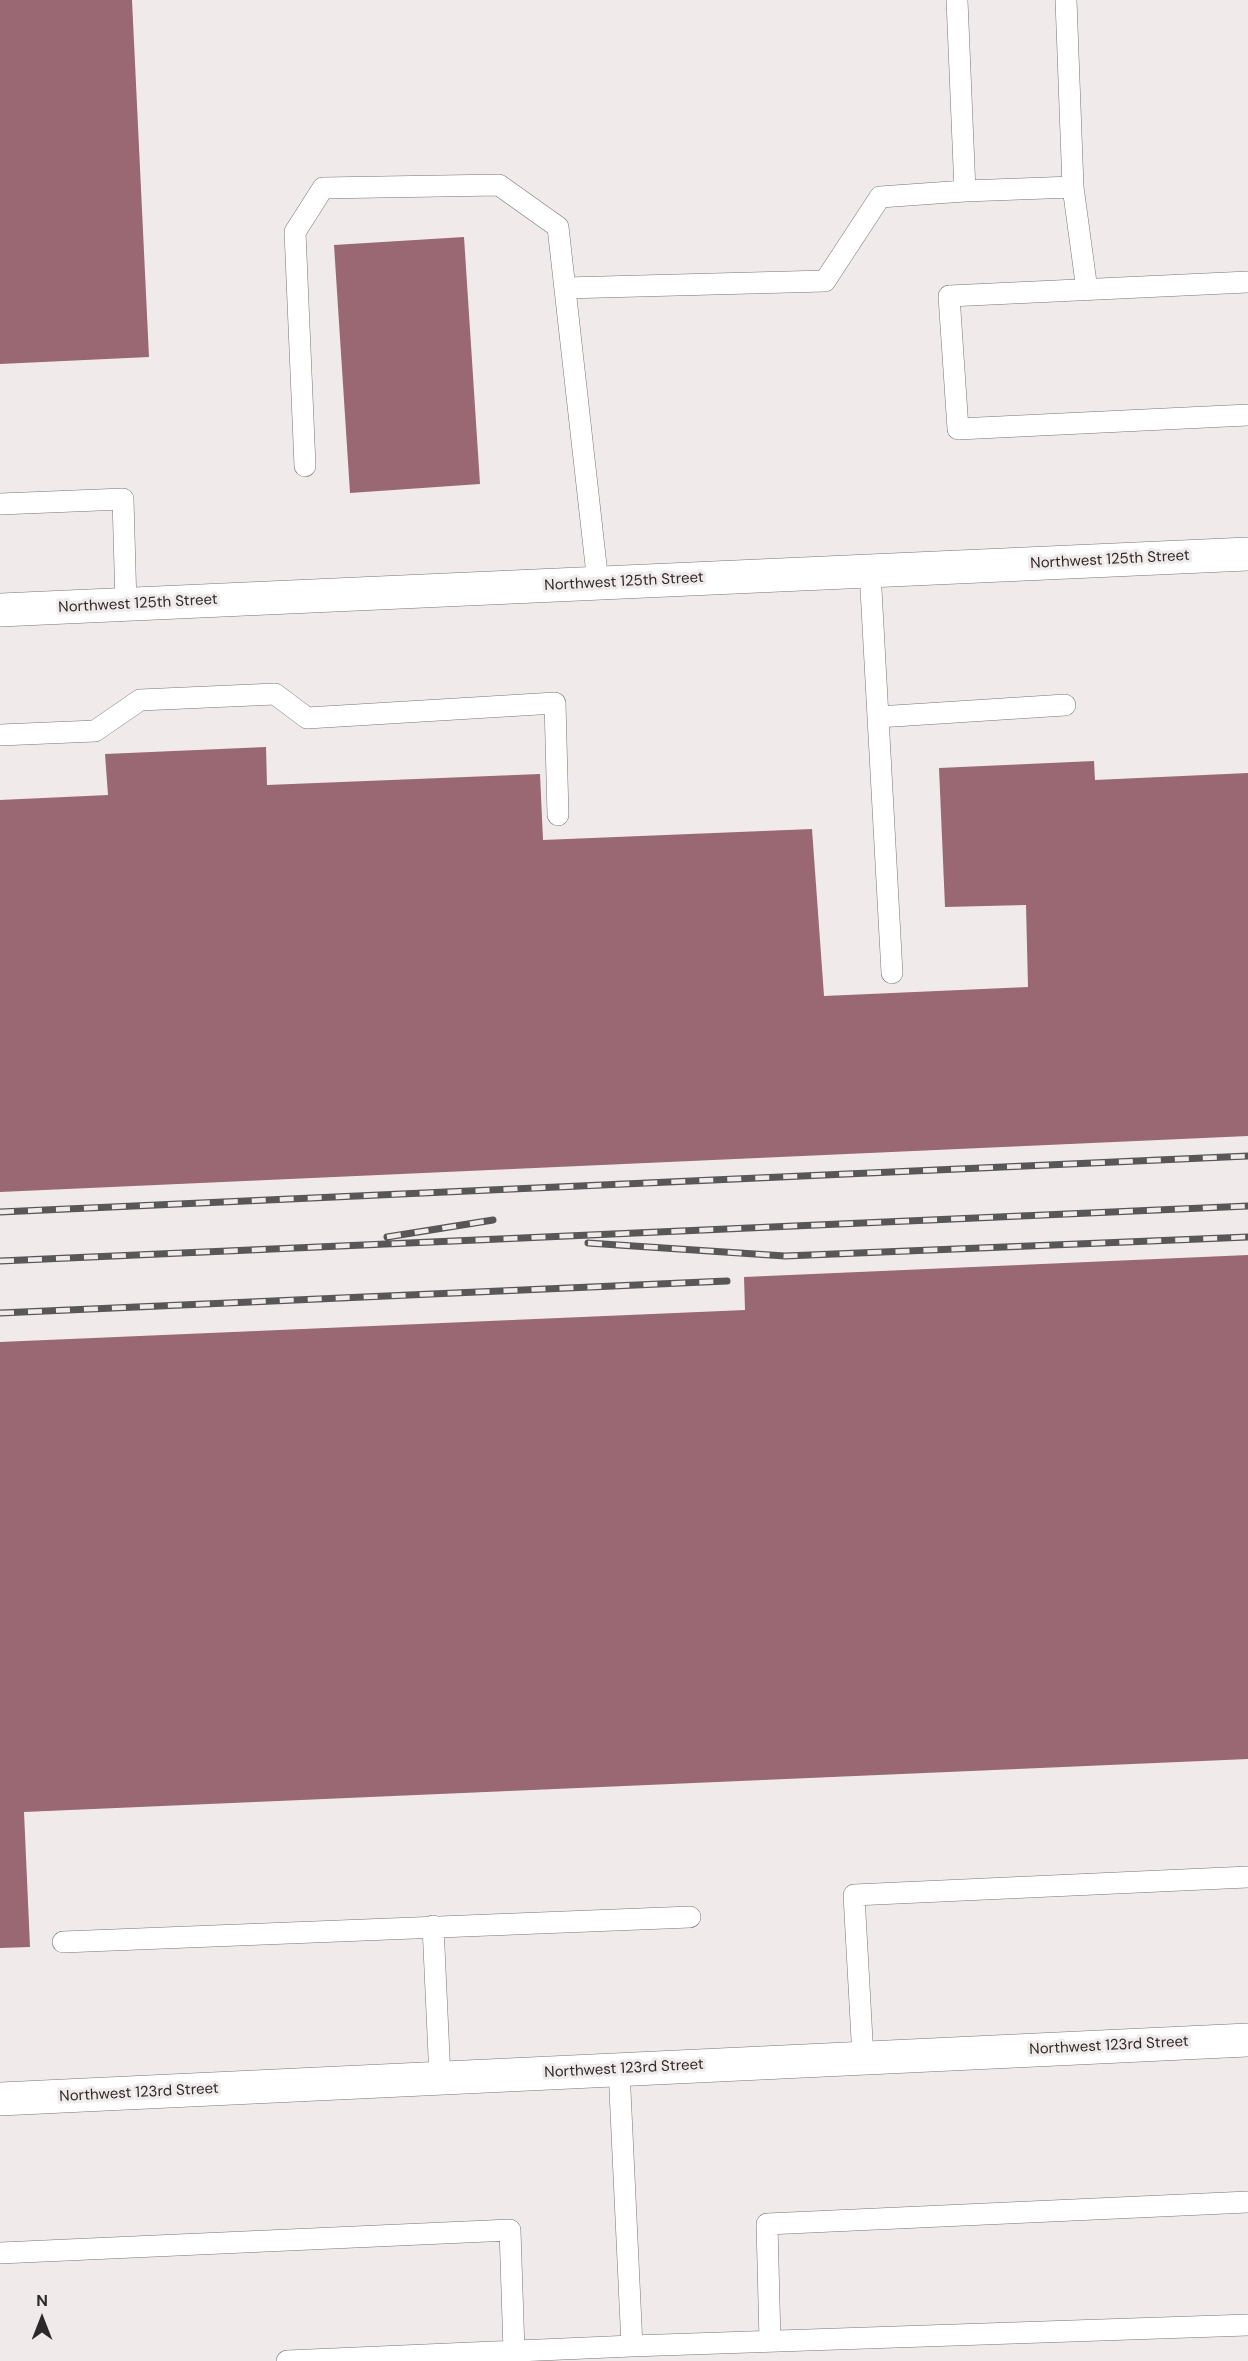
<!DOCTYPE html>
<style>
body{margin:0}
#map{position:relative;width:1248px;height:2361px;overflow:hidden;background:#f1eaeb;font-family:"DM Sans",sans-serif}
canvas{display:block}
.north{position:absolute;left:12px;top:2289px;width:60px;height:60px;-webkit-text-stroke:4px #f1eaeb;paint-order:stroke;rotate:0deg;font-size:16px;font-weight:700;line-height:24px;text-align:center;color:#2c292a}
.north::after{content:'';display:block;margin:auto;width:21px;height:27px;background:#2c292a;clip-path:polygon(50% 0,100% 100%,50% 72%,0 100%)}
</style>
<div id="map">
<canvas width="1248" height="2361"></canvas>
<div class="north">N</div>
</div>
<script>
const context = document.querySelector('canvas').getContext('2d');
context.lineJoin = 'round';
function fillPath(path, color) {
  context.fillStyle = color;
  context.fill(path, 'evenodd');
}
function poly(rows) {
  const path = new Path2D();
  for (const r of rows) {
    path.moveTo(r[0], r[1]);
    for (let i = 2; i < r.length; i += 2) path.lineTo(r[i], r[i + 1]);
  }
  return path;
}
function stroke(path, color, width, dash) {
  context.strokeStyle = color;
  context.lineWidth = width;
  context.lineCap = dash ? 'butt' : 'round';
  context.setLineDash(dash || []);
  context.stroke(path);
}
function drawText(font, color, halo, rows, align = 'center') {
  context.font = font + ' "DM Sans",sans-serif';
  context.lineWidth = 6;
  context.setLineDash([]);
  context.textBaseline = 'middle';
  context.strokeStyle = halo;
  context.fillStyle = color;
  for (const [text, x, y, turn = 0] of rows) {
    context.save();
    context.translate(x, y);
    context.rotate((+turn || 0) * Math.PI / 180);
    context.textAlign = isNaN(turn) ? turn : align;
    if (halo) context.strokeText(text, 0, 0);
    context.fillText(text, 0, 0);
    context.restore();
  }
}
const building = poly([
 [0,0,132,0,149,357,0,364],
 [464,237,480,484,350,493,334,245],
 [266,747,267,785,540,774,543,840,812,829,824,996,1028,987,1026,905,945,907,939,768,1094,761,1095,780,1248,773,1248,1136,0,1192,0,800,108,795,105,754],
 [1248,1255,1248,1759,24,1812,30,1947,0,1948,0,1342,745,1310,744,1277]
]);
const lane = poly([
 [957,0,965,191,1073,187],
 [1066,0,1073,187,1087,290],
 [1248,282,949,296,958,429,1248,415],
 [565,288,825,281,880,197,965,191],
 [305,466,295,232,323,188,499,185,558,227,598,583],
 [0,504,123,499,126,605],
 [870,571,892,973],
 [878,717,1065,705],
 [0,735,95,731,140,700,275,694,307,718,555,703,558,815],
 [433,1926,440,2078],
 [63,1942,690,1917],
 [863,2058,854,1895,1248,1877],
 [0,2253,510,2230,514,2351],
 [770,2341,767,2224,1248,2202],
 [632,2346,1248,2325],
 [287,2361,632,2346,619,2069]
]);
const street = poly([
 [0,610,1248,554],
 [0,2099,1248,2040]
]);
const rail = poly([
 [0,1212,1248,1156],
 [387,1237,493,1220],
 [588,1243,785,1256,1248,1237],
 [0,1261,1248,1206],
 [0,1313,727,1281]
]);
const streetNames = [
 ["Northwest 125th Street",1110,560,-3],
 ["Northwest 125th Street",624,582,-3],
 ["Northwest 125th Street",138,604,-3],
 ["Northwest 123rd Street",1109,2046,-3],
 ["Northwest 123rd Street",624,2069,-3],
 ["Northwest 123rd Street",139,2093,-3]
];
fillPath(building, '#996873');
stroke(lane, '#797374', 22);
stroke(street, '#797374', 34);
stroke(lane, '#fff', 21);
stroke(street, '#fff', 33);
stroke(rail, '#595657', 7);
stroke(rail, '#f1eaeb', 4.5, [14]);
drawText('15px', '#2c292a', '#f1eaeb', streetNames);
</script>
